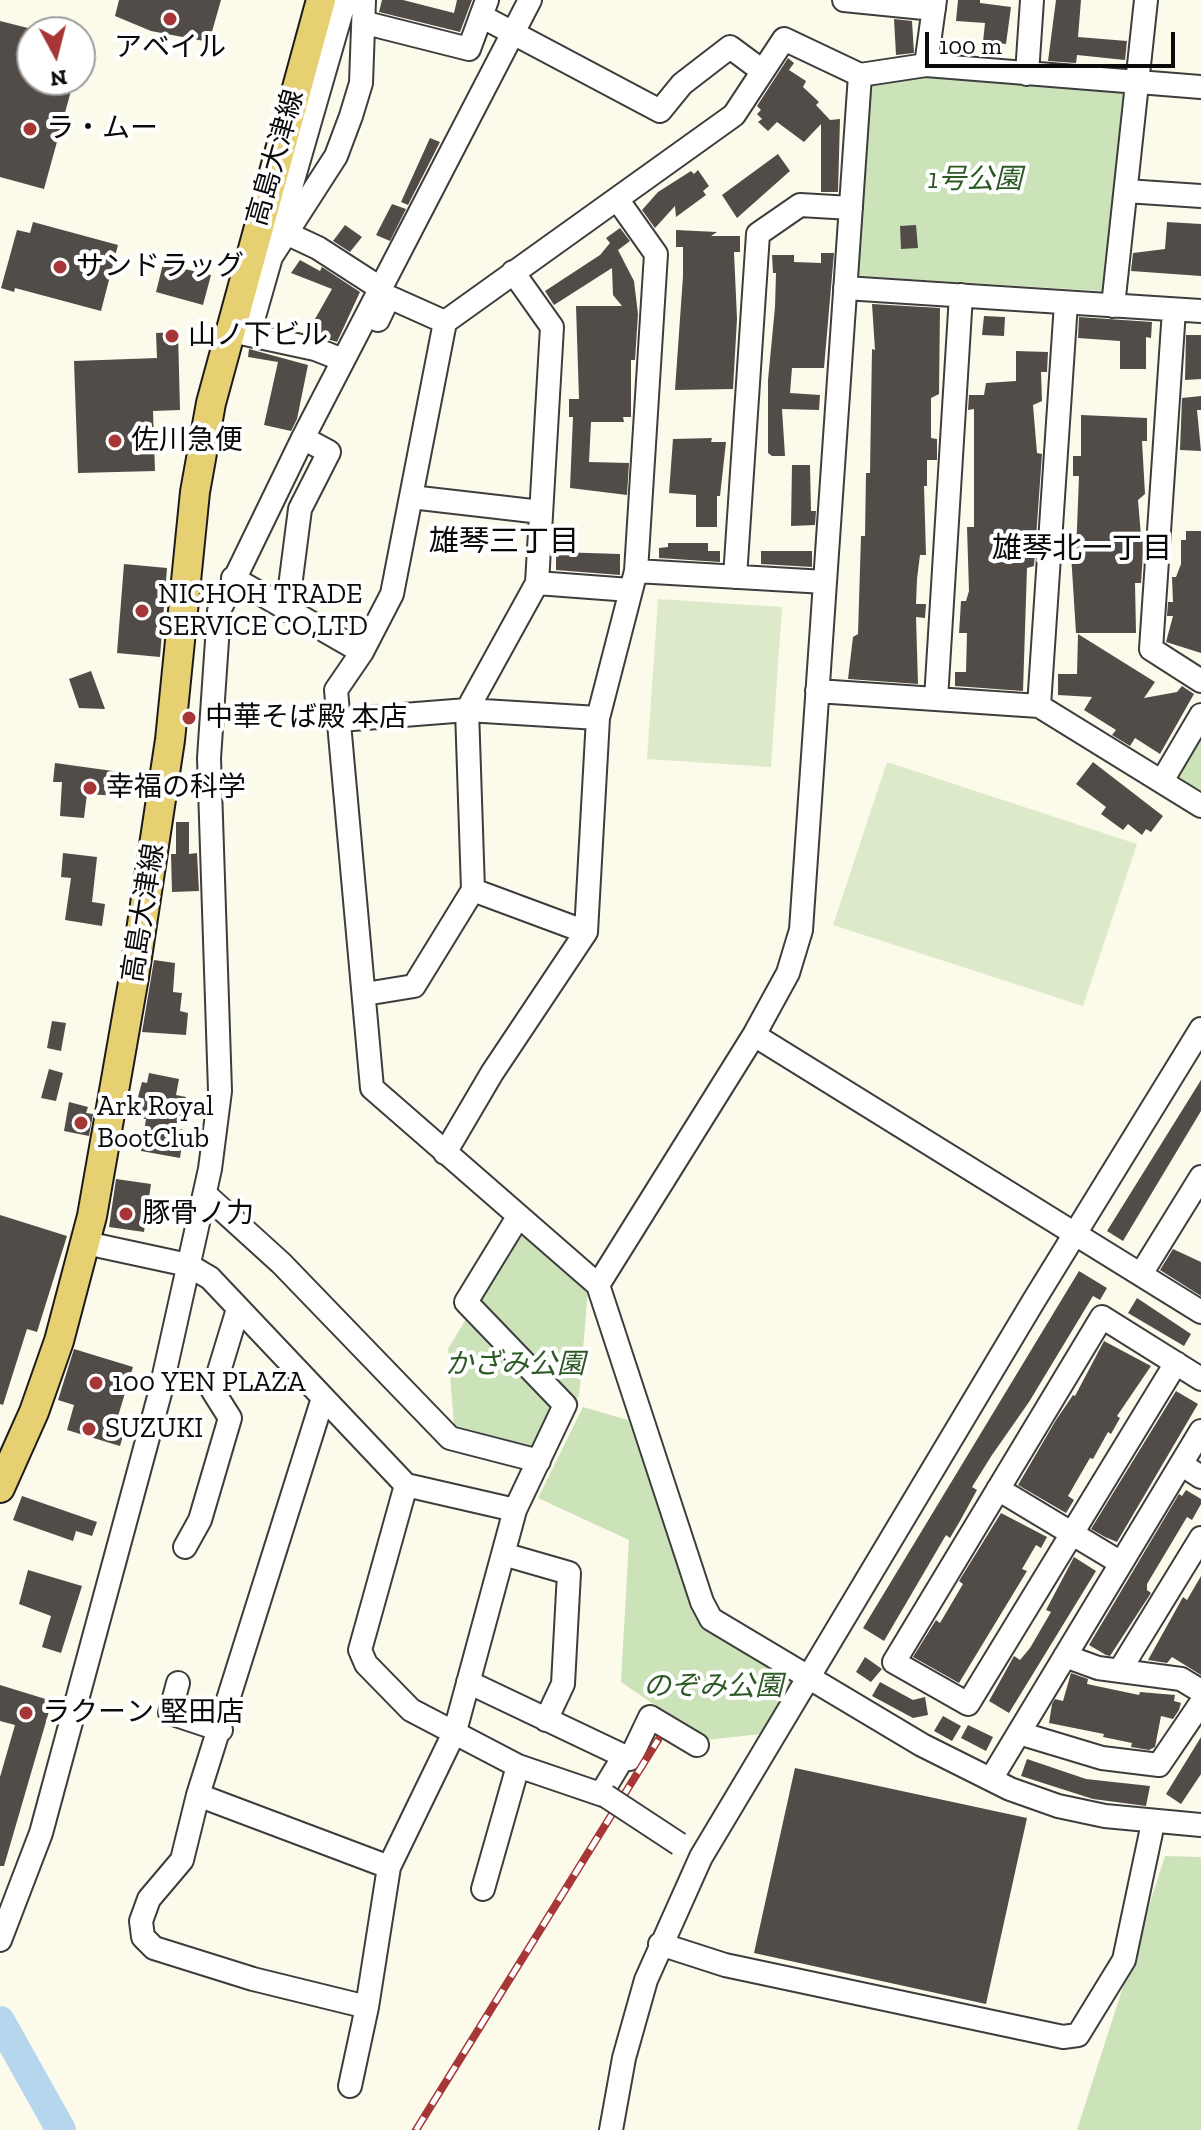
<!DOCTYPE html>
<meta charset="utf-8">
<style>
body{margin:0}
#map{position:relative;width:1201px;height:2130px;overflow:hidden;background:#fcfaeb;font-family:"Zilla Slab",serif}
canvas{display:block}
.north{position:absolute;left:16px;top:16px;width:80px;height:80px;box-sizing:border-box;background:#fff;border:2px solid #9d9d9d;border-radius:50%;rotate:173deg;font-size:22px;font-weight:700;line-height:32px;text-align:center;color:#0a0a0a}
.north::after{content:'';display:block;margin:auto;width:28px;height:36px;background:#a73636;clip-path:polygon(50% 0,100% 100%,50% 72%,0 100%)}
.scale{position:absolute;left:925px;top:32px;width:250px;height:36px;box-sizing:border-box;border:4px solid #0a0a0a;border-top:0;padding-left:10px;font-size:24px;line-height:28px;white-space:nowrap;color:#0a0a0a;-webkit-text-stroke:6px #fff;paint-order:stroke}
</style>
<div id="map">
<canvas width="1201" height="2130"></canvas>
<div class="north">N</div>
<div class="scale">100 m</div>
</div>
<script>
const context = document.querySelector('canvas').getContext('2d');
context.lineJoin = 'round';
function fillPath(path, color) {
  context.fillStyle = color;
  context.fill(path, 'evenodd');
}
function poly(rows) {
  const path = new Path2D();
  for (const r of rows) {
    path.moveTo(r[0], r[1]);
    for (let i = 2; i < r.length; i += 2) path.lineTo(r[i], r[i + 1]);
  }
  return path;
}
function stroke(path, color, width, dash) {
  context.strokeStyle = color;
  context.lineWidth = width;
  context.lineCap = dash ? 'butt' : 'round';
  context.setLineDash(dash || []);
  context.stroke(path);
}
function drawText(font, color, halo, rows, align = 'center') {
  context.font = font + ' "Zilla Slab","Noto Sans JP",serif';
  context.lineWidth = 8;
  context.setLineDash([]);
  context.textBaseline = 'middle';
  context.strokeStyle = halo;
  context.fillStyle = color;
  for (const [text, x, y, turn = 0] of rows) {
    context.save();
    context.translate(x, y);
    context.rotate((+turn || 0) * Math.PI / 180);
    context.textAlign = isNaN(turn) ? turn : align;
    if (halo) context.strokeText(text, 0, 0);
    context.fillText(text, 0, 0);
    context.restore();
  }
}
const green = poly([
 [925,74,1122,88,1128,96,1107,288,1101,291,859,276,853,270,866,85],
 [1201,740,1201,797,1172,780],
 [520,1229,588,1291,579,1396,534,1448,454,1425,448,1349],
 [583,1407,628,1420,700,1621,793,1681,761,1734,706,1740,621,1682,629,1540,538,1498],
 [1165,1856,1201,1857,1201,2130,1077,2130]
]);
const pitch = poly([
 [658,599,782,607,771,767,647,759],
 [887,762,1137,844,1083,1006,833,925]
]);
const river = poly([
 [0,2021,61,2130]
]);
const building = poly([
 [119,0,221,0,209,42,151,31,115,16],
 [382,0,403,0,454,13,457,0,472,0,460,32,379,12],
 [958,0,980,0,980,3,1011,7,1006,44,983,42,985,23,956,21],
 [1056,0,1081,0,1078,37,1127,41,1125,60,1077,55,1076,63,1048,61],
 [894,19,912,21,914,53,896,55],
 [0,21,32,29,32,80,74,80,44,189,0,177],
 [788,58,794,63,789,70,806,81,803,87,819,102,816,105,830,120,840,119,838,192,821,192,821,124,804,142,777,122,768,131,758,122,762,119,757,114,761,110,757,106],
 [430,138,440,142,408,205,401,202],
 [778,154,790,171,737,218,722,195],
 [698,170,709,186,703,191,706,195,676,217,675,206,655,228,642,210,658,192,691,171,694,174],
 [392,204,406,209,390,241,376,235],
 [33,222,118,245,101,311,15,288,14,292,1,288,17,230,30,233],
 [1167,222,1201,224,1201,276,1131,271,1133,253,1165,249],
 [345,225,362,237,350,252,333,241],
 [916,225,918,248,901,249,900,226],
 [620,228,630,241,618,250,634,281,638,314,635,360,631,360,631,417,623,417,624,422,591,422,589,462,629,463,627,495,570,488,573,417,569,417,569,399,579,399,576,306,622,306,613,295,612,268,554,305,545,291,600,255,610,243,606,238],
 [676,230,717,232,711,236,740,236,740,252,734,252,737,319,733,389,675,390,683,276,683,247,676,247],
 [821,253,834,253,824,368,792,368,790,393,820,395,819,410,782,409,785,456,772,456,768,453,768,380,775,307,776,273,773,273,772,255,794,255,794,262,821,263],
 [300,260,320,271,322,267,360,292,337,342,307,333,332,289,291,273],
 [163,264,211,275,203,305,156,292],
 [872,304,940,308,939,394,931,398,931,438,937,439,937,460,927,460,927,486,924,486,926,555,920,555,917,579,916,604,926,604,925,618,916,617,918,684,848,679,853,637,858,634,861,536,865,536,866,473,870,473,872,349,875,350],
 [984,316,1005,317,1004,336,982,335],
 [1079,317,1152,322,1151,338,1146,337,1146,369,1120,369,1120,341,1078,338],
 [178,332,180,410,153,411,155,471,78,473,74,361,157,358,156,333],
 [1186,335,1201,335,1201,379,1185,380],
 [249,349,308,365,297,419,291,431,264,425,278,362,248,357],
 [1016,351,1048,352,1047,372,1041,372,1042,401,1033,405,1037,453,1042,454,1034,566,1027,568,1023,691,955,686,955,672,966,672,967,633,959,633,960,618,961,601,966,601,969,591,967,527,974,527,974,409,968,410,969,395,984,395,986,383,1016,381],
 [1201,396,1201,410,1197,410,1201,451,1180,450,1182,398],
 [1081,415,1147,418,1147,441,1142,441,1145,494,1138,500,1141,536,1144,539,1141,583,1135,583,1136,633,1076,633,1071,554,1076,554,1079,476,1073,476,1073,456,1081,456],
 [712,438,711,442,726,442,720,496,717,496,717,527,696,527,696,495,669,493,673,439],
 [792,465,810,465,811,511,816,511,815,525,791,526],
 [1186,531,1201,531,1201,653,1166,642,1173,616,1167,616,1168,602,1173,602,1172,577,1176,577,1181,564,1181,540,1186,540],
 [668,543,708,543,708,551,720,551,720,562,659,558,659,548,668,547],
 [761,551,812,551,812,567,761,564],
 [556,552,620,554,620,575,556,570],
 [124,564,167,568,160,657,117,653],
 [1078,634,1155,682,1144,698,1177,692,1182,686,1194,694,1160,754,1135,738,1130,746,1112,735,1116,730,1084,710,1092,697,1058,695,1058,674,1077,674],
 [91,671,105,709,79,708,69,679],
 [1093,762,1163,816,1151,832,1146,829,1142,835,1128,824,1123,830,1101,814,1106,807,1076,784],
 [55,763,120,772,118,796,87,794,84,818,60,816,62,782,53,782],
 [176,822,189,822,189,854,197,853,199,891,172,892,171,854,176,854],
 [63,853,97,857,92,902,105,904,102,926,65,920,71,878,61,877],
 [154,960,175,963,173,992,182,993,180,1011,188,1013,186,1035,142,1032],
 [52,1021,66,1023,61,1051,47,1048],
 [49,1069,63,1073,56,1101,41,1098],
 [149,1073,179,1079,176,1095,186,1097,178,1129,184,1130,180,1158,141,1151,146,1119,141,1118,144,1099,138,1097,142,1082,147,1083],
 [1201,1080,1201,1111,1123,1241,1107,1231],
 [69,1102,88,1107,86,1113,93,1114,89,1136,64,1131],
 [116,1179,151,1184,144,1232,109,1227],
 [0,1215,67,1236,37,1332,27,1329,3,1405,0,1404],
 [1173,1249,1201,1262,1201,1296,1160,1270],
 [1079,1271,1107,1288,1100,1300,1093,1296,1029,1402,992,1455,972,1487,977,1490,960,1521,950,1538,946,1535,884,1641,863,1628],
 [1137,1298,1191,1334,1184,1346,1128,1313],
 [1104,1341,1151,1366,1117,1416,1120,1418,1111,1434,1108,1432,1093,1459,1090,1458,1068,1496,1074,1500,1066,1513,1018,1485,1056,1420,1073,1395,1075,1396],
 [74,1349,133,1367,115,1426,125,1429,120,1446,67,1430,74,1405,58,1400],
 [1176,1391,1198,1404,1117,1542,1105,1537,1091,1529],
 [1186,1490,1201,1499,1201,1504,1192,1520,1187,1517,1147,1584,1147,1590,1151,1593,1110,1656,1106,1655,1089,1645,1179,1494,1182,1496],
 [22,1496,97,1522,92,1536,76,1531,73,1541,13,1520],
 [1001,1513,1047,1537,1041,1548,1036,1545,1022,1569,1027,1571,959,1683,913,1657,936,1620,940,1623,963,1584,959,1581],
 [1074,1557,1096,1571,1009,1713,989,1701,1014,1656,1020,1660,1030,1648,1051,1612,1046,1610],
 [28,1570,82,1586,61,1653,42,1647,51,1616,19,1604],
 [1201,1576,1201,1675,1172,1657,1167,1663,1148,1660,1183,1597,1187,1600],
 [865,1657,882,1669,871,1682,856,1672],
 [1071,1673,1088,1679,1087,1684,1139,1695,1140,1692,1175,1695,1174,1701,1181,1703,1179,1710,1173,1719,1161,1716,1155,1747,1149,1750,1131,1747,1132,1743,1103,1737,1104,1734,1049,1723,1052,1704,1055,1699,1063,1701],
 [880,1682,913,1700,925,1697,928,1715,913,1718,872,1696],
 [0,1685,52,1701,4,1866,0,1866,0,1777,15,1725,0,1721],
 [943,1716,961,1726,952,1741,934,1731],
 [968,1725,993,1737,986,1751,961,1738],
 [1201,1737,1201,1774,1181,1804,1166,1794],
 [1027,1759,1086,1779,1150,1786,1146,1806,1093,1799,1021,1776],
 [795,1768,1027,1818,986,2004,754,1953]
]);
const minor = poly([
 [844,0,934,9],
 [481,16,660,111,682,84,730,47,761,70],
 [366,23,469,49,487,0],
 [926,65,935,0],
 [1027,74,1032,0],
 [1201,87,926,65,860,75,784,39,734,115,445,322,392,594,362,652,336,690,372,1088,598,1285,702,1602,711,1619,922,1745,1010,1789,1058,1806,1105,1816,1201,1825],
 [1126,191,1201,196],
 [286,233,318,248,380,288],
 [277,236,345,0],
 [845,288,1201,311],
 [1113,306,1146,0],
 [1174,310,1151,649,1201,681],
 [378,320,389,297,445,322],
 [236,332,315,349,343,360],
 [249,334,271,257,336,156,351,116,361,83,364,0],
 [411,497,541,512],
 [636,571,825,582],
 [735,577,758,234,800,205,851,208],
 [233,578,362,652],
 [537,583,630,590],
 [287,610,300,509,329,452,303,438],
 [817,691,1039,706,1201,806],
 [936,699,961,295],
 [1039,706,1066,303],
 [340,720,467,710,598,718],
 [1162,781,1201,715],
 [473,890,586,932],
 [365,994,414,986,473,890,467,710,537,583,552,327,513,272],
 [754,1035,1201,1312],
 [445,1153,492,1073,586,932,598,718,636,571,656,254,617,199],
 [205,1194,281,1263,450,1438,539,1461],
 [86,1243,188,1265,210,1278,406,1485,515,1510],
 [1141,1274,1201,1177],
 [598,1285,754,1035,788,973,801,930,860,75],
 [1176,1363,968,1704,894,1662,1102,1317,1201,1379],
 [323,1398,198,1795,182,1860,149,1899,141,1921,143,1937,154,1948,253,1979,367,2007,389,1867,455,1731,515,1510,565,1405,466,1302,518,1217],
 [1181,1464,1201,1477],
 [406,1485,360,1650,366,1664,411,1710,518,1766,606,1796],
 [998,1489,1121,1563],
 [185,1547,200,1520,230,1418,213,1391,238,1309],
 [503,1554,569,1573,563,1684,546,1720],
 [1065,1656,1098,1668,1181,1679,1201,1691],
 [1120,1670,1201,1538],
 [468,1682,630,1759,650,1717,697,1745],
 [178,1683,170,1713,221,1730],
 [1019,1733,1102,1758,1159,1765,1201,1703],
 [991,1779,1201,1431],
 [601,1794,624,1756],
 [198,1795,389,1867],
 [483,1889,518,1766],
 [0,1940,41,1833,160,1393,210,1169,220,1091,209,758,219,611,303,438,530,0],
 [660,1944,725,1965,1063,2037,1078,2035,1124,1960,1153,1823],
 [350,2086,367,2007],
 [611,2130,624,2058,646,1980,701,1857,1033,1302,1201,1029]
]);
const major = poly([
 [0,1488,34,1412,59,1341,92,1216,134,977,170,740,195,492,211,403,321,0]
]);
const rail = poly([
 [416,2130,658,1740]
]);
const minorBridge = poly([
 [606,1796,679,1844]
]);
const markers = [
 [170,19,8,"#a73636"],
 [30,129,8,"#a73636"],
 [60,267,8,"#a73636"],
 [172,336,8,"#a73636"],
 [115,441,8,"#a73636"],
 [142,611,8,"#a73636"],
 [189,718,8,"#a73636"],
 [90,788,8,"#a73636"],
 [81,1123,8,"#a73636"],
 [126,1214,8,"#a73636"],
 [96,1383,8,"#a73636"],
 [89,1429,8,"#a73636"],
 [26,1713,8,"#a73636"]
];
const poiNames = [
 ["アベイル",170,48,"center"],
 ["ラ・ムー",46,129],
 ["サンドラッグ",76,267],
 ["山ノ下ビル",188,336],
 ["佐川急便",131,441],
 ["NICHOH TRADE",158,595],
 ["SERVICE CO,LTD",158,627],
 ["中華そば殿 本店",205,718],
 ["幸福の科学",106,788],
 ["Ark Royal",97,1107],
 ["BootClub",97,1139],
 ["豚骨ノ力",142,1214],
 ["100 YEN PLAZA",112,1383],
 ["SUZUKI",105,1429],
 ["ラクーン 堅田店",42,1713]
];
const streetNames = [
 ["高島大津線",276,158,-74],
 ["高島大津線",144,913,-81]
];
const parkNames = [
 ["1号公園",975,180],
 ["かざみ公園",515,1365],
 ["のぞみ公園",713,1687]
];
const neighbourhoodNames = [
 ["雄琴三丁目",504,542],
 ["雄琴北一丁目",1082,549]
];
fillPath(green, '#cce2b9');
fillPath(pitch, '#ddeaca');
stroke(river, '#b6d6ed', 30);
fillPath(building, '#524c48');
stroke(minor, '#3d3d3d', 26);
stroke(major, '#1b1b1b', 32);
stroke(minor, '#fff', 22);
stroke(major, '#e6d071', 28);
stroke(rail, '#a73636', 8);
stroke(rail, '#fff', 5, [15]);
stroke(minorBridge, '#3d3d3d', 26, []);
stroke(minorBridge, '#fff', 22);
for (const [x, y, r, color] of markers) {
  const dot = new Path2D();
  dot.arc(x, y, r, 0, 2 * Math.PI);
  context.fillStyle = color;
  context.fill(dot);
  stroke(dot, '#fff', 3);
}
drawText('28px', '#0a0a0a', '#fff', poiNames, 'left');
drawText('28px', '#0a0a0a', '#fff', streetNames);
drawText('italic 28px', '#2c5924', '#fff', parkNames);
drawText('30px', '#0a0a0a', '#fff', neighbourhoodNames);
</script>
